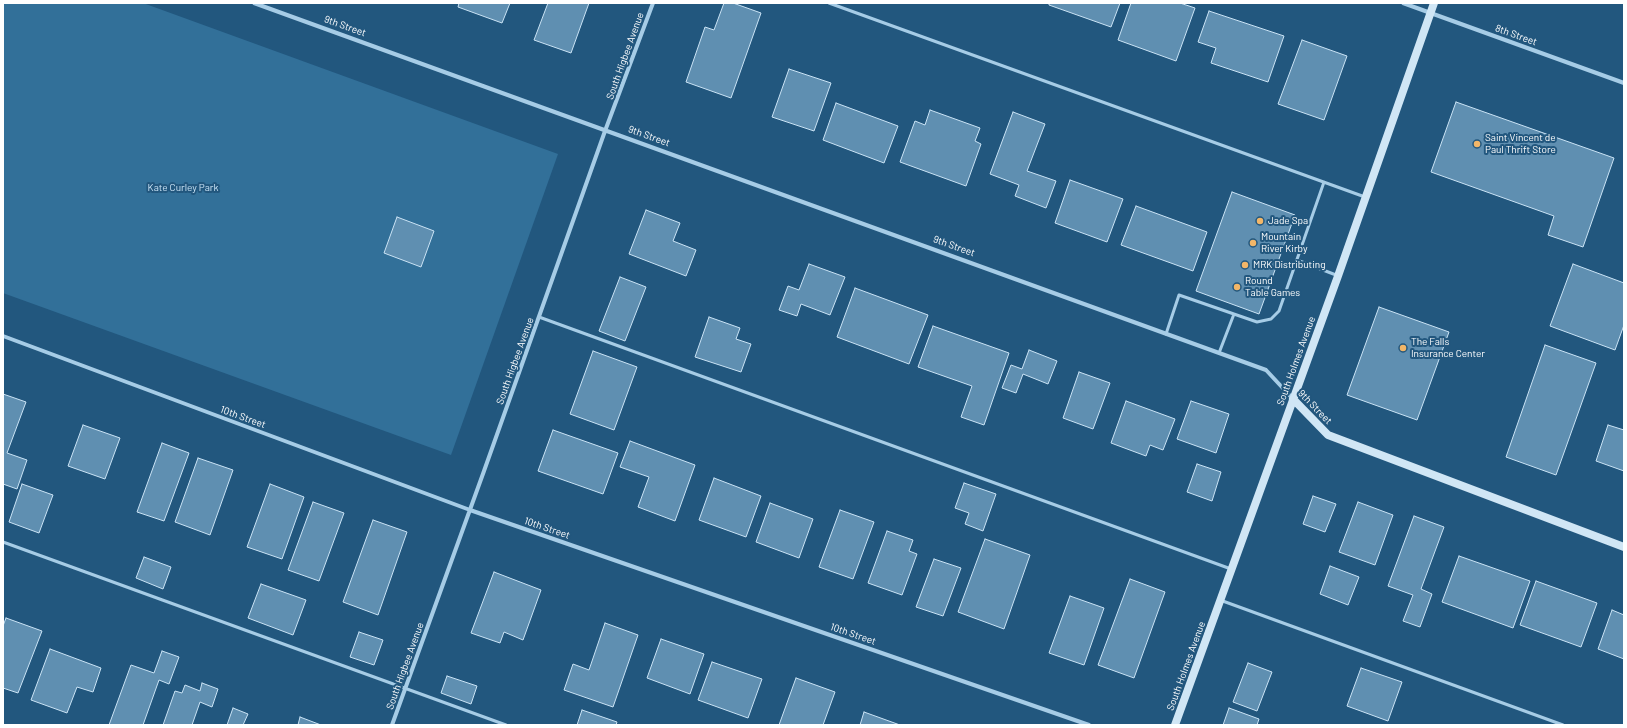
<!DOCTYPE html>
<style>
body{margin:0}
#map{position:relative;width:1627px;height:728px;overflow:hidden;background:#22577e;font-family:Barlow,sans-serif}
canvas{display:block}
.frame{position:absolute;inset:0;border:4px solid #fff;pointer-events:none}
</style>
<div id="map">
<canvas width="1627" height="728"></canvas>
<div class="frame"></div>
</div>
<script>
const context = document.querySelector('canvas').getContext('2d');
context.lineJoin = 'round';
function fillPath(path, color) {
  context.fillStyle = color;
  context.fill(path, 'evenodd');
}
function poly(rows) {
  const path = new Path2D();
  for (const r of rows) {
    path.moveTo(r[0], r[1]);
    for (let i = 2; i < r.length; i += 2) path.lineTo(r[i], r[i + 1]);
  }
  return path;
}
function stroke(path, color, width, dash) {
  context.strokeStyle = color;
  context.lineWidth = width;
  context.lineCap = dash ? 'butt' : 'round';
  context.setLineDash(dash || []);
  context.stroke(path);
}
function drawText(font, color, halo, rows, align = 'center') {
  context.font = font + ' Barlow,sans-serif';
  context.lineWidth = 4;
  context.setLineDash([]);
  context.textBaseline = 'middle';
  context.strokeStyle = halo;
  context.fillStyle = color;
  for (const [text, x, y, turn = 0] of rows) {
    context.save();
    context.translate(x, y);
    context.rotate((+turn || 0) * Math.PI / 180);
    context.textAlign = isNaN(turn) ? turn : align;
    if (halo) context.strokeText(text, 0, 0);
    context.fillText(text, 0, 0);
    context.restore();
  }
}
const green = poly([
 [3,3,143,3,558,154,451,455,3,293]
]);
const building = poly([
 [459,3,510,3,502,23,458,7,459,3],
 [548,3,589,3,571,53,534,40,548,3],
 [724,3,733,3,761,13,731,98,686,82,705,27,714,30,724,3],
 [1049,3,1120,3,1111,27,1049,5,1049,3],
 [1131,3,1180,3,1195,8,1176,61,1118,40,1131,3],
 [1209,11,1284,36,1268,82,1211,63,1216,48,1198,42,1209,11],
 [1302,40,1347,56,1324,120,1278,104,1302,40],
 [789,69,831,83,814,131,772,117,789,69],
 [1456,102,1614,158,1583,247,1548,235,1554,216,1431,172,1456,102],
 [836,103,898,126,884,163,823,140,836,103],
 [930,110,980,128,975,141,981,144,966,186,900,162,915,121,925,125,930,110],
 [1013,112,1045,124,1027,171,1056,181,1046,208,1015,196,1019,185,990,174,1013,112],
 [1070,180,1123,199,1107,242,1055,223,1070,180],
 [1232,192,1295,215,1259,314,1196,291,1232,192],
 [1136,206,1207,232,1193,271,1121,245,1136,206],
 [646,210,680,223,673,241,696,250,686,276,629,254,646,210],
 [397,217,434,231,421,267,384,253,397,217],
 [809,264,845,277,830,315,801,304,797,316,779,310,788,286,799,290,809,264],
 [1573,264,1624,283,1624,325,1615,350,1550,326,1573,264],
 [620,277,646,287,625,341,599,331,620,277],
 [855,288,928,315,909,364,837,337,855,288],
 [1379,307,1449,332,1417,420,1347,395,1379,307],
 [709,317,740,328,736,339,751,344,741,372,695,357,709,317],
 [933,326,1009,353,984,425,961,417,972,386,918,367,933,326],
 [1545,345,1596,363,1556,475,1506,457,1545,345],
 [1029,350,1057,361,1048,384,1023,374,1016,393,1002,388,1011,365,1022,369,1029,350],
 [593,351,637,367,614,430,570,414,593,351],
 [1079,372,1110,383,1093,429,1063,418,1079,372],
 [3,394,26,402,7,453,27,460,17,489,3,484,3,394],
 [1126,401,1175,419,1163,450,1150,445,1146,456,1111,443,1126,401],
 [1191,401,1229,414,1216,453,1177,439,1191,401],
 [83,425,120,438,105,479,68,466,83,425],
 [1608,425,1624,430,1624,471,1596,461,1608,425],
 [553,430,618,453,603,494,538,471,553,430],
 [630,441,695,465,675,521,638,507,649,477,620,467,630,441],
 [162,443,189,453,164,521,137,512,162,443],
 [198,458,233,470,210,535,175,522,198,458],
 [1197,464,1221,472,1212,501,1187,492,1197,464],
 [714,478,761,496,746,537,699,520,714,478],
 [964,483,996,494,983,531,965,524,969,513,955,508,964,483],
 [22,484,53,495,39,533,9,522,22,484],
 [270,484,304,497,282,559,247,547,270,484],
 [1313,496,1336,504,1325,532,1303,524,1313,496],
 [313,502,344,513,319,581,288,570,313,502],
 [1358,502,1393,515,1375,565,1339,552,1358,502],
 [770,503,813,519,799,558,756,542,770,503],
 [840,510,874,522,853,579,819,567,840,510],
 [1414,516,1444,527,1421,589,1432,594,1420,627,1403,621,1413,595,1388,586,1414,516],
 [373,520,407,532,378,615,343,602,373,520],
 [887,531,913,540,909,551,917,554,902,595,868,583,887,531],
 [985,539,1030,555,1004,629,958,612,985,539],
 [1459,556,1530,581,1513,628,1442,602,1459,556],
 [144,557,171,567,163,589,136,578,144,557],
 [934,559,961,568,943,616,916,607,934,559],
 [1330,566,1359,577,1348,605,1320,594,1330,566],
 [494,572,541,590,523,640,504,632,500,643,471,633,494,572],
 [1130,579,1165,592,1134,678,1098,665,1130,579],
 [1536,581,1597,603,1581,647,1520,625,1536,581],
 [261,584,306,600,293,635,248,618,261,584],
 [1070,596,1104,608,1084,665,1049,653,1070,596],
 [1612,610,1624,615,1624,659,1598,649,1612,610],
 [6,618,42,631,18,693,3,688,3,626,6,618],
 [605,623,638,635,613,707,564,690,573,664,589,670,605,623],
 [359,632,383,640,374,665,350,657,359,632],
 [661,639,704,654,690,694,647,678,661,639],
 [50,649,101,668,93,692,77,687,67,713,31,700,50,649],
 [162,651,179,657,169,684,159,680,143,725,109,725,131,665,154,673,162,651],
 [712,662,762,679,748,718,698,700,712,662],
 [1248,663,1272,672,1257,711,1233,702,1248,663],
 [1361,668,1402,682,1388,721,1347,706,1361,668],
 [447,676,477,686,471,704,441,693,447,676],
 [796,678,835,692,823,725,779,725,796,678],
 [202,683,218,689,212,707,200,702,192,725,163,725,175,691,182,693,185,685,200,691,202,683],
 [233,708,248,714,243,725,227,725,233,708],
 [1229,708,1259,719,1257,725,1223,725,1229,708],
 [582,710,617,722,616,725,577,725,582,710],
 [864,712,900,725,860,725,864,712],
 [300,717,321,725,298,725,300,717]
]);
const lane = poly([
 [829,3,1365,197],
 [1297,260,1336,275],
 [539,317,1231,569],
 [1166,334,1179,295,1257,322,1271,319,1279,311,1324,182],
 [1219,353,1234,314],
 [3,542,506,725],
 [1220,600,1563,725]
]);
const street = poly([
 [254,3,1266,370,1293,399],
 [1403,3,1624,83],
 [3,336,470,510,1089,725],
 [392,725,484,471,605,131,653,3]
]);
const secondary = poly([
 [1293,399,1328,435,1624,547],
 [1175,725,1338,276,1434,3]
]);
const markers = [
 [1477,144,4,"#f2b668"],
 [1260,221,4,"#f2b668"],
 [1253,243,4,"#f2b668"],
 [1245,265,4,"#f2b668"],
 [1237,287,4,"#f2b668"],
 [1403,348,4,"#f2b668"]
];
const streetNames = [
 ["9th Street",345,26,20],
 ["8th Street",1516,35,20],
 ["South Higbee Avenue",625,56,-70],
 ["9th Street",649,136,20],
 ["9th Street",954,246,20],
 ["South Higbee Avenue",515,361,-70],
 ["South Holmes Avenue",1296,361,-70],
 ["9th Street",1315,407,46],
 ["10th Street",243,417,20],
 ["10th Street",547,528,19],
 ["10th Street",853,634,19],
 ["South Higbee Avenue",405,666,-70],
 ["South Holmes Avenue",1186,666,-70]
];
const poiNames = [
 ["Saint Vincent de",1485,138],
 ["Paul Thrift Store",1485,150],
 ["Jade Spa",1268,221],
 ["Mountain",1261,237],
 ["River Kirby",1261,249],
 ["MRK Distributing",1253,265],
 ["Round",1245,281],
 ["Table Games",1245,293],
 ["The Falls",1411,342],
 ["Insurance Center",1411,354]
];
const parkNames = [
 ["Kate Curley Park",183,188]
];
fillPath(green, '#327099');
fillPath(building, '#5f8fb1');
stroke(building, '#cae3f5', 1);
stroke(lane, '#a6cce6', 3);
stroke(street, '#a6cce6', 4);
stroke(secondary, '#d0e6f5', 8);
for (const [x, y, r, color] of markers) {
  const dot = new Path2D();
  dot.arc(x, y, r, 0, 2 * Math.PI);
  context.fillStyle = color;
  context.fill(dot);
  stroke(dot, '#22577e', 1.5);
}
drawText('10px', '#fff', '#22577e', streetNames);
drawText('10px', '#fff', '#22577e', poiNames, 'left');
drawText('10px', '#cae3f5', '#22577e', parkNames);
</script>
